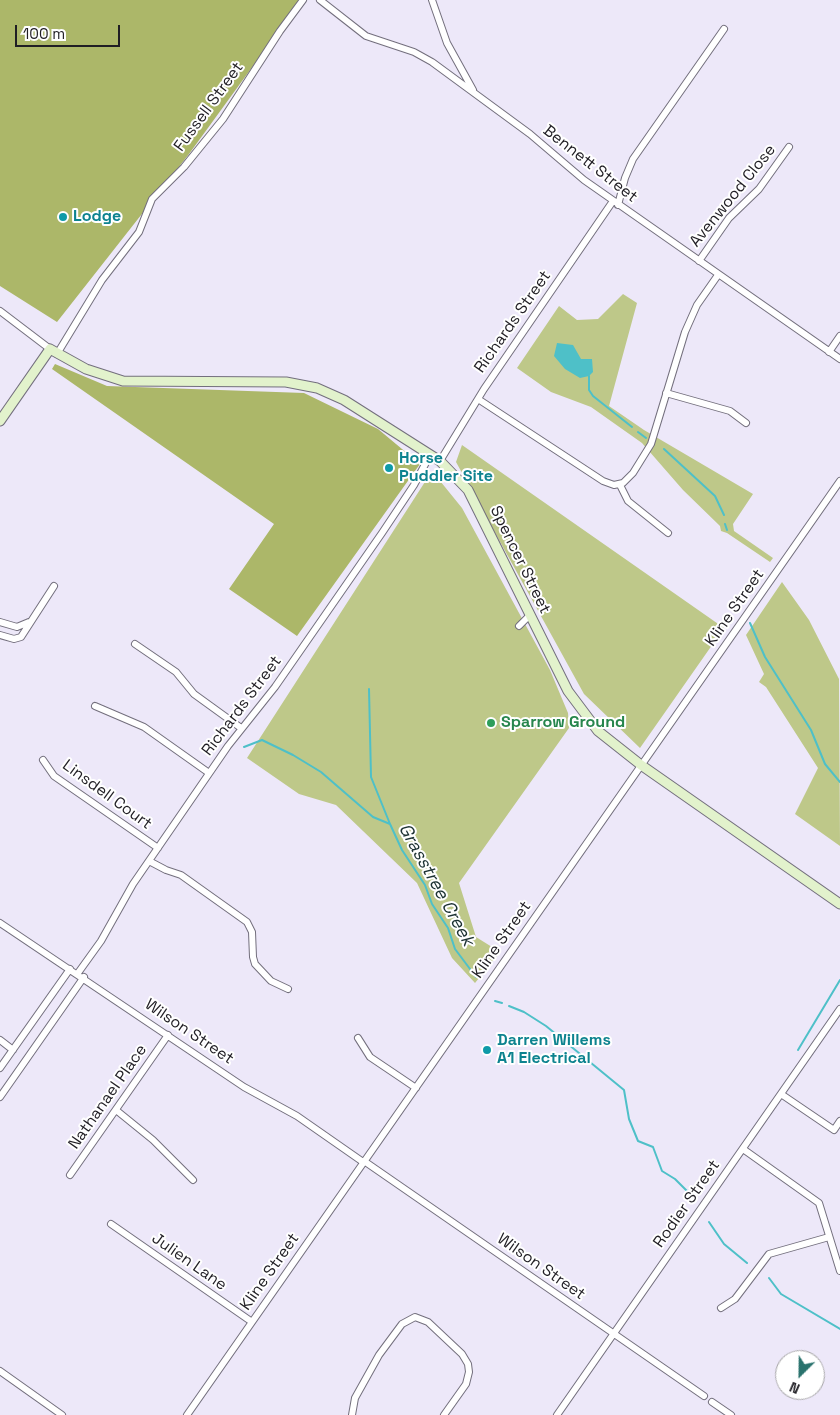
<!DOCTYPE html>
<style>
body{margin:0}
#map{position:relative;width:840px;height:1415px;overflow:hidden;background:#ede8f9;font-family:"Space Grotesk",sans-serif}
canvas{display:block}
.north{position:absolute;left:775px;top:1350px;width:50px;height:50px;box-sizing:border-box;background:#fff;border:1px solid #a6a5a7;border-radius:50%;rotate:203deg;font-size:14px;font-weight:700;line-height:20px;text-align:center;color:#201e24}
.north::after{content:'';display:block;margin:auto;width:18px;height:22px;background:#29726d;clip-path:polygon(50% 0,100% 100%,50% 72%,0 100%)}
.scale{position:absolute;left:15px;top:25px;width:105px;height:22px;box-sizing:border-box;border:2px solid #201e24;border-top:0;padding-left:6px;font-size:15px;line-height:18px;white-space:nowrap;color:#201e24;-webkit-text-stroke:4px #fff;paint-order:stroke}
</style>
<div id="map">
<canvas width="840" height="1415"></canvas>
<div class="north">N</div>
<div class="scale">100 m</div>
</div>
<script>
const context = document.querySelector('canvas').getContext('2d');
context.lineJoin = 'round';
function fillPath(path, color) {
  context.fillStyle = color;
  context.fill(path, 'evenodd');
}
function poly(rows) {
  const path = new Path2D();
  for (const r of rows) {
    path.moveTo(r[0], r[1]);
    for (let i = 2; i < r.length; i += 2) path.lineTo(r[i], r[i + 1]);
  }
  return path;
}
function stroke(path, color, width, dash) {
  context.strokeStyle = color;
  context.lineWidth = width;
  context.lineCap = dash ? 'butt' : 'round';
  context.setLineDash(dash || []);
  context.stroke(path);
}
function drawText(font, color, halo, rows, align = 'center') {
  context.font = font + ' "Space Grotesk",sans-serif';
  context.lineWidth = 4;
  context.setLineDash([]);
  context.textBaseline = 'middle';
  context.strokeStyle = halo;
  context.fillStyle = color;
  for (const [text, x, y, turn = 0] of rows) {
    context.save();
    context.translate(x, y);
    context.rotate((+turn || 0) * Math.PI / 180);
    context.textAlign = isNaN(turn) ? turn : align;
    if (halo) context.strokeText(text, 0, 0);
    context.fillText(text, 0, 0);
    context.restore();
  }
}
const green = poly([
 [623,294,637,303,609,406,644,430,753,494,733,524,734,531,773,558,770,562,727,533,721,531,720,526,683,490,642,443,591,407,551,392,517,368,559,306,577,320,598,319],
 [462,445,724,628,640,748,584,694,456,462],
 [432,471,462,508,550,670,568,713,569,728,459,883,476,937,500,952,475,983,452,958,417,883,336,805,299,794,247,758],
 [782,582,809,620,839,679,840,846,795,814,818,768,766,687,759,682,764,674,746,635]
]);
const forest = poly([
 [0,0,301,0,189,154,57,322,0,286],
 [55,364,107,386,304,393,378,429,420,464,297,636,229,589,274,524,52,369]
]);
const water = poly([
 [557,343,573,345,581,359,592,359,593,372,589,376,580,378,565,369,554,356]
]);
const stream = poly([
 [589,376,589,390,593,396,632,427],
 [638,432,646,438],
 [664,449,715,496,724,515],
 [725,524,727,530],
 [750,623,765,657,811,730,825,764,840,782],
 [369,689,371,777,390,824],
 [244,747,262,740,293,755,321,772,373,817,390,824,402,850,425,885,432,904,448,928,455,949,476,977],
 [495,1001,502,1003],
 [509,1006,524,1012,546,1026,624,1090,629,1119,638,1141,653,1147,662,1171,675,1179,694,1198],
 [798,1050,840,980],
 [709,1222,724,1244,747,1263],
 [769,1278,781,1294,840,1329]
]);
const street = poly([
 [320,0,366,36,414,52,432,62,530,134,584,180,840,359],
 [432,0,447,43,473,90],
 [618,205,625,178,633,159,724,29],
 [699,261,729,218,759,189,789,147],
 [0,311,50,349],
 [829,352,840,336],
 [57,354,102,280,139,232,152,199,184,167,223,119,280,31,303,0],
 [666,393,730,411,746,423],
 [478,399,603,481,614,485,623,483,633,473,651,444,685,332,697,305,718,275],
 [440,461,484,389,613,201],
 [620,485,628,501,668,533],
 [0,622,17,627,29,622],
 [519,626,530,615],
 [0,635,14,639,21,637,54,586],
 [135,644,176,672,194,694,241,728],
 [95,706,144,727,209,773],
 [43,760,54,776,158,848],
 [149,861,166,870,181,875,247,922,252,932,253,957,255,964,271,981,288,989],
 [0,923,244,1087,297,1116,363,1162],
 [78,973,101,941,133,884,228,746,275,687,382,533,414,485,430,455],
 [358,1038,370,1057,416,1088],
 [0,1040,13,1050],
 [0,1068,70,969],
 [781,1094,834,1130,840,1121],
 [0,1097,84,977],
 [116,1110,153,1140,193,1180],
 [743,1149,819,1203,840,1271],
 [364,1161,704,1396],
 [70,1175,168,1035],
 [111,1224,252,1322],
 [721,1308,735,1299,769,1254,829,1237],
 [0,1371,62,1415],
 [712,1402,731,1415],
 [187,1415,840,481],
 [352,1415,355,1398,379,1355,402,1324,415,1317,428,1322,462,1354,468,1364,469,1372,466,1384,444,1415],
 [557,1415,840,1009]
]);
const secondary = poly([
 [0,421,50,349,86,369,123,381,286,382,317,388,344,400,440,461,468,490,568,691,598,731,641,765,840,904]
]);
const markers = [
 [63,217,5,"#0f9aa8"],
 [389,468,5,"#0f9aa8"],
 [491,723,5,"#2e9e5b"],
 [487,1050,5,"#0f9aa8"]
];
const streetNames = [
 ["Fussell Street",209,107,-54],
 ["Bennett Street",590,164,38],
 ["Avenwood Close",733,196,-51],
 ["Richards Street",513,322,-55],
 ["Spencer Street",520,560,64],
 ["Kline Street",735,608,-55],
 ["Richards Street",242,706,-53],
 ["Linsdell Court",107,795,36],
 ["Kline Street",502,940,-55],
 ["Wilson Street",189,1032,34],
 ["Nathanael Place",108,1097,-55],
 ["Rodier Street",687,1204,-55],
 ["Julien Lane",189,1262,35],
 ["Wilson Street",541,1267,35],
 ["Kline Street",270,1272,-55]
];
const cultureNames = [
 ["Lodge",73,217],
 ["Horse",399,459],
 ["Puddler Site",399,477],
 ["Darren Willems",497,1041],
 ["A1 Electrical",497,1059]
];
const leisureNames = [
 ["Sparrow Ground",501,723]
];
const waterNames = [
 ["Grasstree Creek",436,885,61]
];
fillPath(green, '#bec889');
fillPath(forest, '#acb769');
fillPath(water, '#4ec0c8');
stroke(stream, '#4ec0c8', 2);
stroke(street, '#736f7d', 8);
stroke(secondary, '#736f7d', 11);
stroke(street, '#fff', 6);
stroke(secondary, '#e2f2cc', 9);
for (const [x, y, r, color] of markers) {
  const dot = new Path2D();
  dot.arc(x, y, r, 0, 2 * Math.PI);
  context.fillStyle = color;
  context.fill(dot);
  stroke(dot, '#fff', 2);
}
drawText('16px', '#201e24', '#fff', streetNames);
drawText('bold 16px', '#0d838f', '#fff', cultureNames, 'left');
drawText('bold 16px', '#27864d', '#fff', leisureNames, 'left');
drawText('italic 18px', '#1c3132', '#fff', waterNames);
</script>
